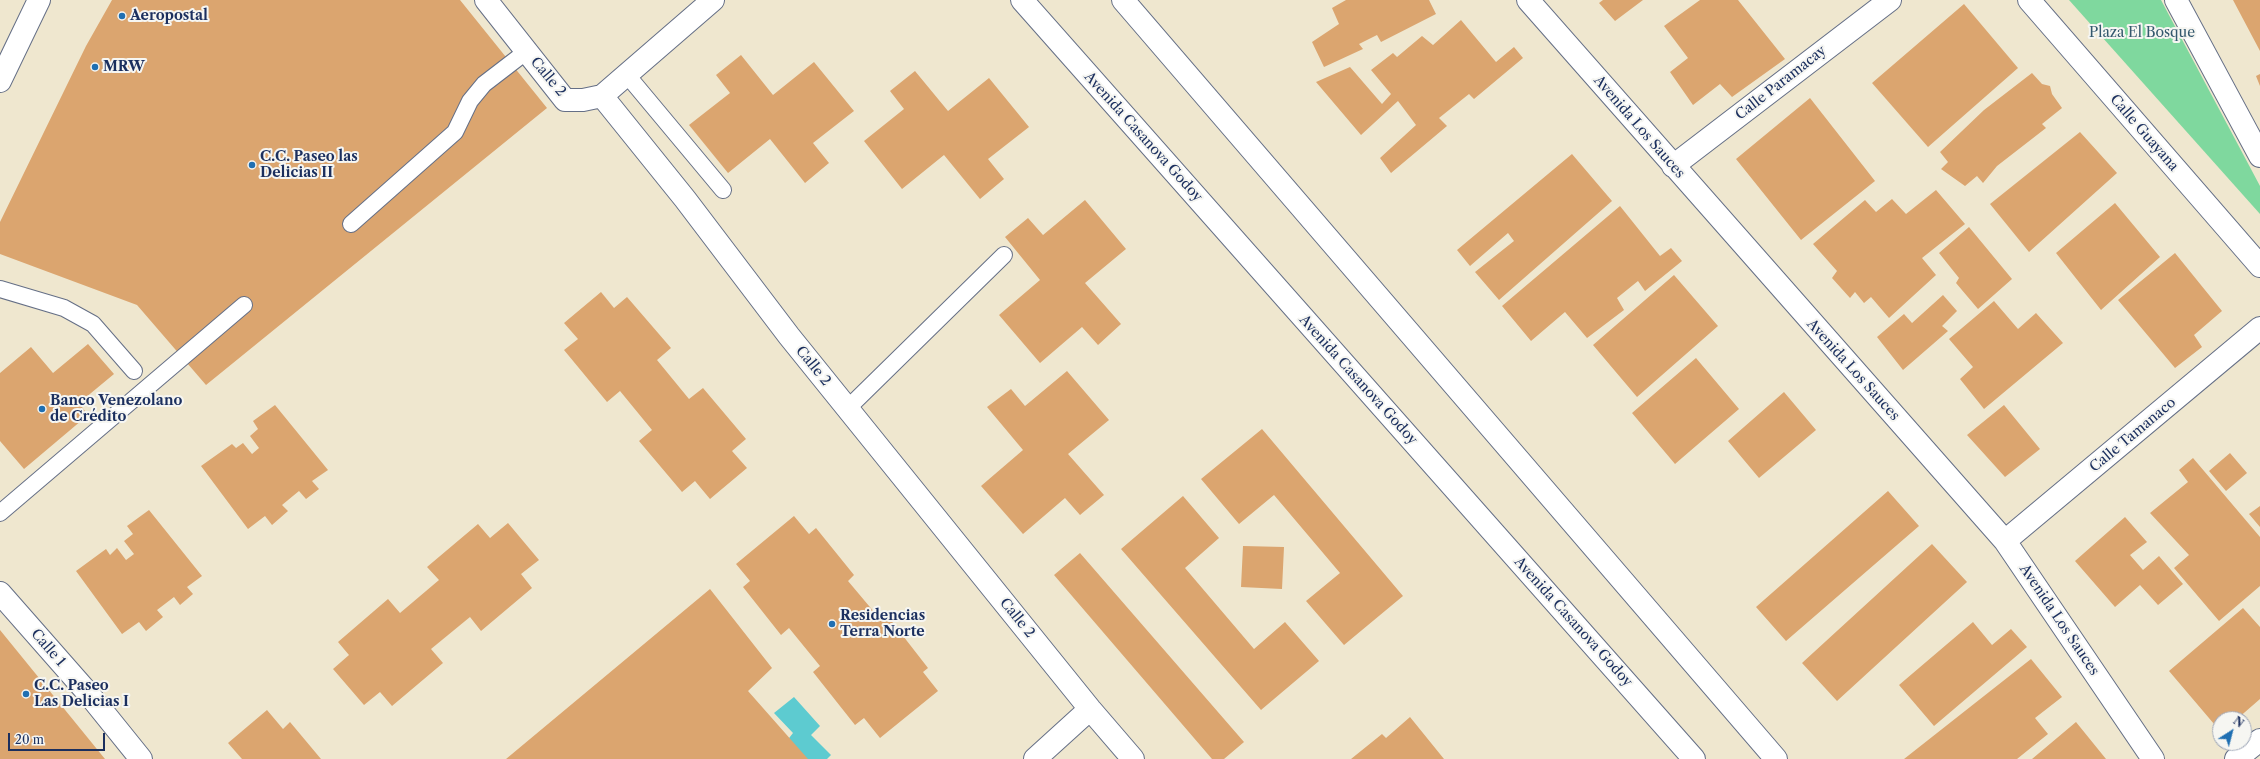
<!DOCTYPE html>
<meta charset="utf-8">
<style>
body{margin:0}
#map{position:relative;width:2260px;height:759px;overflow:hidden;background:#efe7cf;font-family:"Libre Caslon Text",serif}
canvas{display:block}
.north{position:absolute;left:2212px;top:711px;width:40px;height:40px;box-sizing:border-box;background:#f6f6f2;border:1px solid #9ea6b7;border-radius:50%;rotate:36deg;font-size:11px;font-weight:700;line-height:16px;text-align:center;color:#1b2f5e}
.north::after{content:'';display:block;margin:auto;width:14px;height:18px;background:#1f6fb2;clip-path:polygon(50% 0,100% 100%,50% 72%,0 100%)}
.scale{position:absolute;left:8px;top:733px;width:97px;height:18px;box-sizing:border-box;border:2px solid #1b2f5e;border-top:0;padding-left:5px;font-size:12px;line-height:14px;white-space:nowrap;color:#1b2f5e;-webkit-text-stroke:3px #f6f6f2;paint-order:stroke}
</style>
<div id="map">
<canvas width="2260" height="759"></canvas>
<div class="north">N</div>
<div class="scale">20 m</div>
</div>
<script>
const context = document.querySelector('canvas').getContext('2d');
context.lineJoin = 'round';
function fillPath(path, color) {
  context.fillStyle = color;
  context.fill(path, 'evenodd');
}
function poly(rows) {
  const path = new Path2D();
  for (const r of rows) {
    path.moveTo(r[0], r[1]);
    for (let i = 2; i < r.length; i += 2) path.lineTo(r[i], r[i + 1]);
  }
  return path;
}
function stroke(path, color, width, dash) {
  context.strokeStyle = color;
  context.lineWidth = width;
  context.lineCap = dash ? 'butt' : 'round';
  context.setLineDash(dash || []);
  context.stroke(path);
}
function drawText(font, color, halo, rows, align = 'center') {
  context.font = font + ' "Libre Caslon Text",serif';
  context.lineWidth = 4;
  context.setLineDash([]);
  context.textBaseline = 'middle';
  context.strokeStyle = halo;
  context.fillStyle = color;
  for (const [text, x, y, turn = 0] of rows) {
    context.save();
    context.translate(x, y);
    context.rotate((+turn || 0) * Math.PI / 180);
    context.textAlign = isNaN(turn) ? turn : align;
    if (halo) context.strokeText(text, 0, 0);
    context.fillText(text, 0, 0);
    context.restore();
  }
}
const green = poly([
 [2069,0,2161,0,2260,186,2260,214]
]);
const water = poly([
 [794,697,820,726,811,735,831,755,827,759,803,759,786,742,793,733,774,713]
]);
const building = poly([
 [112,0,460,0,547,108,206,385,137,305,0,254,0,222,86,46],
 [1346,0,1429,0,1436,14,1381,42,1377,35,1359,44,1363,49,1324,67,1312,42,1339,24,1332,8],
 [1603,0,1643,0,1615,21,1599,3],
 [1700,0,1738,0,1785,59,1732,97,1720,84,1693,105,1670,72,1688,58,1664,26],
 [2233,0,2260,0,2260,51],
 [1964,4,2018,68,1928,147,1872,83],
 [1461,20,1496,62,1514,47,1523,58,1474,99,1469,94,1439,118,1447,126,1391,173,1380,158,1416,125,1398,101,1361,135,1316,82,1350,67,1382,104,1391,94,1371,70,1393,53,1397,57,1422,36,1433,45],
 [741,55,773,95,814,62,854,111,813,143,829,163,805,183,770,139,728,173,689,125,730,93,716,75],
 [915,71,948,111,989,78,1029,127,988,159,1004,179,980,199,944,155,902,189,864,141,904,109,890,91],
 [2032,73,2042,84,2050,86,2052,94,2062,108,2042,124,2046,128,1997,166,1983,183,1977,176,1965,186,1941,169,1948,162,1940,152,1984,110],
 [2260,74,2260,86,2256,76],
 [1810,98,1875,181,1801,240,1736,159],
 [2080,132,2117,173,2029,252,1990,204],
 [1572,154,1612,201,1499,300,1475,272,1514,241,1508,233,1470,266,1457,250],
 [1936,190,1965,224,1922,258,1936,275,1889,318,1871,297,1864,303,1855,292,1850,298,1832,278,1837,271,1813,244,1865,200,1876,212,1892,199,1906,214],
 [1085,200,1126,249,1085,283,1121,324,1098,345,1082,327,1040,363,999,315,1040,280,1005,237,1028,218,1043,235],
 [2115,203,2160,257,2101,310,2056,253],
 [1620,206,1660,256,1671,248,1682,261,1645,291,1638,281,1617,298,1624,310,1587,338,1565,312,1531,341,1502,306],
 [1969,227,2012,279,1978,309,1956,283,1959,278,1939,253],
 [2175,253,2222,311,2194,335,2202,347,2175,368,2118,300],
 [1674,275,1718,326,1637,397,1593,345],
 [601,292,614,308,627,297,671,348,657,360,689,399,703,388,746,439,732,451,747,468,710,499,695,481,682,492,639,441,652,430,620,391,607,402,564,350,578,339,564,323],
 [1943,295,1957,311,1942,326,1948,331,1903,370,1877,337,1904,314,1912,323],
 [1994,301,2018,329,2036,313,2063,343,1984,409,1960,379,1973,367,1949,339],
 [88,344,114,374,79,403,88,415,24,469,0,441,0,373,31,347,53,373],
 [1696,358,1739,409,1675,464,1632,413],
 [1067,371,1109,420,1068,454,1104,495,1080,515,1065,498,1023,534,981,486,1023,450,987,407,1011,389,1025,406],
 [1784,392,1816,430,1759,478,1728,441],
 [275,405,328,470,312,481,319,489,306,499,299,491,282,505,288,511,272,525,265,516,248,529,201,466,232,444,236,448,243,443,252,454,259,448,250,436,258,429,253,421],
 [2004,405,2040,449,2005,477,1967,435],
 [1262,429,1403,596,1344,645,1306,601,1340,573,1274,495,1239,524,1201,479],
 [2230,453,2247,473,2226,491,2209,471],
 [2193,458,2260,537,2260,586,2219,621,2174,568,2189,555,2150,513,2188,482,2179,470],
 [1888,491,1919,526,1786,641,1756,607],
 [1183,496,1219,538,1185,568,1254,649,1285,622,1319,661,1261,710,1121,549],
 [2260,506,2260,527,2249,514],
 [149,510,202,576,187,587,193,594,180,605,174,597,157,610,163,617,146,631,139,622,122,634,76,571,106,549,110,555,117,548,126,560,134,554,124,541,133,534,127,526],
 [794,516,809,534,816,528,854,575,848,581,880,619,886,614,928,668,923,672,938,691,880,738,864,718,855,725,813,672,820,666,789,628,781,635,743,587,750,581,736,564],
 [2125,517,2147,542,2130,555,2143,570,2159,556,2183,584,2158,605,2140,585,2115,607,2075,561],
 [508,523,539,560,521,574,532,588,481,631,470,617,431,649,443,663,392,706,380,692,364,705,333,669,349,655,338,642,388,599,400,613,439,580,427,567,478,524,490,538],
 [1932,544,1967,582,1837,701,1802,663],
 [1243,546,1284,547,1282,589,1241,587],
 [1080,553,1244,742,1224,759,1212,759,1054,575],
 [710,589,772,668,748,691,808,759,506,759],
 [2243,608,2260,627,2260,699,2237,719,2220,719,2220,731,2169,671],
 [1973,622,1992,645,2011,629,2027,647,1934,726,1899,685],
 [0,630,105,759,0,759],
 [2031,659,2062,697,2035,718,2048,734,2017,759,1904,759],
 [267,710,283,729,290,722,321,759,242,759,228,743],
 [1410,717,1444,759,1351,759,1382,734,1386,738],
 [2076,722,2106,759,2032,759]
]);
const service = poly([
 [627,75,723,190],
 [351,224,455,132,470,101,484,84,527,51],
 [0,289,64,308,93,324,134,371],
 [848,408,1004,255],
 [0,513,244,305]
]);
const minor = poly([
 [486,0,565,100,583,100,602,96,685,199,789,336,1090,709,1133,759],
 [1528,0,2005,541,2153,759],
 [2029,0,2260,266],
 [2176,0,2260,156],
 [0,81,39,0],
 [602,96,713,0],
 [1673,166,1890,0],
 [2005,541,2260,328],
 [0,593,87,692,141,759],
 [1035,759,1090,709],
 [2236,759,2260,740]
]);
const tertiary = poly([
 [1022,0,1694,759],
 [1123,0,1776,759]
]);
const markers = [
 [122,16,4,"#1f6fb2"],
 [95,67,4,"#1f6fb2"],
 [252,165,4,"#1f6fb2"],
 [42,409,4,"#1f6fb2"],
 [832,624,4,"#1f6fb2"],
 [26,694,4,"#1f6fb2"]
];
const poiNames = [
 ["Aeropostal",130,16],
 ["MRW",103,67],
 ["C.C. Paseo las",260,157],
 ["Delicias II",260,173],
 ["Banco Venezolano",50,401],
 ["de Crédito",50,417],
 ["Residencias",840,616],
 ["Terra Norte",840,632],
 ["C.C. Paseo",34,686],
 ["Las Delicias I",34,702]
];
const parkNames = [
 ["Plaza El Bosque",2142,33]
];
const streetNames = [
 ["Calle 2",548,77,50],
 ["Calle Paramacay",1781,83,-38],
 ["Avenida Los Sauces",1639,127,49],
 ["Calle Guayana",2144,133,49],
 ["Avenida Casanova Godoy",1143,137,48],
 ["Calle 2",813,366,51],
 ["Avenida Los Sauces",1853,370,48],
 ["Avenida Casanova Godoy",1358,380,48],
 ["Calle Tamanaco",2133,435,-40],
 ["Calle 2",1017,618,51],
 ["Avenida Los Sauces",2059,620,56],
 ["Avenida Casanova Godoy",1573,622,48],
 ["Calle 1",48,648,49]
];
fillPath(green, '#7fd89e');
fillPath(water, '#5dcbd0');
fillPath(building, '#dba56f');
stroke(service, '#656f86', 18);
stroke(minor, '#656f86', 24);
stroke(tertiary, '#656f86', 24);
stroke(service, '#fff', 16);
stroke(minor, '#fff', 22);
stroke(tertiary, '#fff', 22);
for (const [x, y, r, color] of markers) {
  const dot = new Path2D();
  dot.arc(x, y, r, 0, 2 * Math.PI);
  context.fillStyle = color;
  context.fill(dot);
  stroke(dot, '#f6f6f2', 1.5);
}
drawText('bold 14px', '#1b2f5e', '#f6f6f2', poiNames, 'left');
drawText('14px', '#34596e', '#f6f6f2', parkNames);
drawText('14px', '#1b2f5e', '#f6f6f2', streetNames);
</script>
